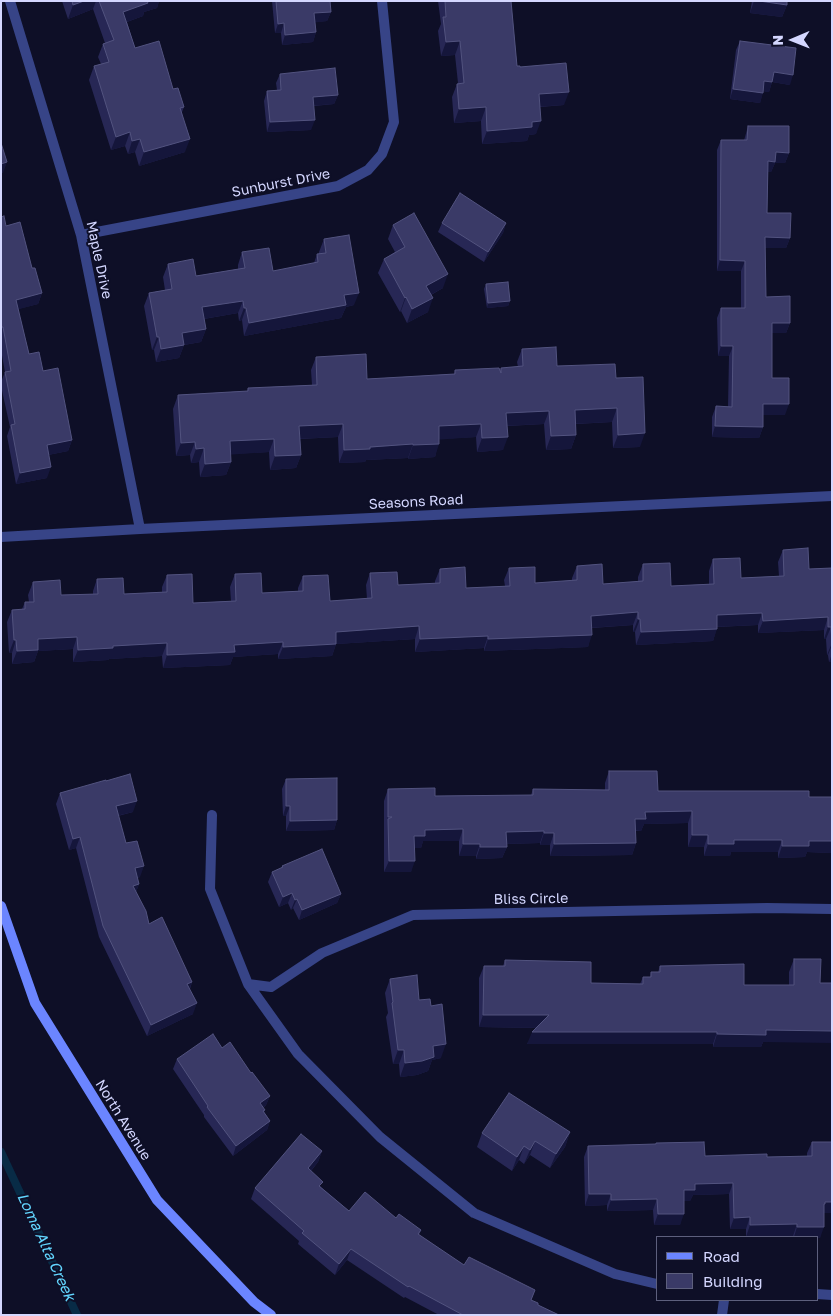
<!DOCTYPE html>
<style>
body{margin:0}
#map{position:relative;width:833px;height:1316px;overflow:hidden;background:#0e0f27;font-family:"Golos Text",sans-serif}
canvas{display:block}
.frame{position:absolute;inset:0;border:2px solid #d4d7ff;pointer-events:none}
.legend{position:absolute;left:656px;top:1236px;width:162px;height:65px;box-sizing:border-box;background:#0e0f27;border:1px solid #5d5f7d;margin:0;padding:6px 9px;list-style:none;font-size:15px;color:#d4d7ff}
.legend li{display:flex;align-items:center;gap:10px;height:25px}
.legend b{width:25px;border:1px solid #5d5f7d}
.north{position:absolute;left:768px;top:15px;width:50px;height:50px;-webkit-text-stroke:4px #0e0f27;paint-order:stroke;rotate:269deg;font-size:14px;font-weight:700;line-height:20px;text-align:center;color:#d4d7ff}
.north::after{content:'';display:block;margin:auto;width:18px;height:22px;background:#d4d7ff;clip-path:polygon(50% 0,100% 100%,50% 72%,0 100%)}
</style>
<div id="map">
<canvas width="833" height="1316"></canvas>
<div class="frame"></div>
<ul class="legend">
<li><b style="height:6px;background:#6b85ff"></b>Road</li>
<li><b style="height:14px;background:#3a3a67"></b>Building</li>
</ul>
<div class="north">N</div>
</div>
<script>
const context = document.querySelector('canvas').getContext('2d');
context.lineJoin = 'round';
function poly(rows) {
  const path = new Path2D();
  for (const r of rows) {
    path.moveTo(r[0], r[1]);
    for (let i = 2; i < r.length; i += 2) path.lineTo(r[i], r[i + 1]);
  }
  return path;
}
function stroke(path, color, width, dash) {
  context.strokeStyle = color;
  context.lineWidth = width;
  context.lineCap = dash ? 'butt' : 'round';
  context.setLineDash(dash || []);
  context.stroke(path);
}
function fillPath(path, color) {
  context.fillStyle = color;
  context.fill(path, 'evenodd');
}
function drawText(font, color, halo, rows, align = 'center') {
  context.font = font + ' "Golos Text",sans-serif';
  context.lineWidth = 4;
  context.setLineDash([]);
  context.textBaseline = 'middle';
  context.strokeStyle = halo;
  context.fillStyle = color;
  for (const [text, x, y, turn = 0] of rows) {
    context.save();
    context.translate(x, y);
    context.rotate((+turn || 0) * Math.PI / 180);
    context.textAlign = isNaN(turn) ? turn : align;
    if (halo) context.strokeText(text, 0, 0);
    context.fillText(text, 0, 0);
    context.restore();
  }
}
const stream = poly([
 [1,1152,77,1315]
]);
const street = poly([
 [10,1,81,235,140,529],
 [81,235,338,186,368,170,382,154,394,122,382,1],
 [1,537,140,529,832,496],
 [212,815,210,889,248,984,298,1054,380,1137,474,1213,615,1274,657,1284],
 [248,984,271,987,322,953,413,915,767,908,832,909],
 [817,1294,832,1295],
 [722,1315,724,1300]
]);
const secondary = poly([
 [1,906,35,1003,157,1200,254,1302,271,1315]
]);
const wall = poly([
 [62,1,159,1,157,8,144,12,143,16,127,22,135,48,173,89,184,107,182,112,185,152,139,166,135,152,128,154,125,146,111,150,89,80,94,66,101,64,98,57,103,44,105,43,93,9,68,19],
 [272,1,330,1,331,12,327,21,315,22,316,32,313,42,282,45,281,33,275,33],
 [438,1,511,1,517,66,520,67,564,105,540,107,536,134,529,135,527,141,482,144,481,121,454,123,452,97,457,84,458,83,455,55,441,56,438,31,441,24],
 [752,1,787,1,787,5,782,17,750,13],
 [740,41,790,85,772,82,769,92,763,91,760,103,730,99,736,50],
 [280,74,338,95,334,104,314,106,311,130,267,132,264,101,267,91,277,90,276,83],
 [748,126,789,153,785,163,775,163,771,172,768,172,767,213,790,238,786,248,765,248,766,297,790,323,786,333,772,333,772,378,785,415,763,415,763,427,759,438,712,437,712,417,716,406,728,407,729,356,718,356,717,318,721,308,741,308,741,271,717,271,717,150,721,140,744,140,745,137],
 [1,217,6,226,32,268,42,293,38,304,18,309,29,354,43,371,72,440,68,451,48,455,47,478,16,484,7,436,10,427,1,386,1,382,5,372,1,350],
 [442,223,506,223,503,233,484,262,438,232],
 [393,225,443,288,431,295,428,312,407,323,401,311,400,312,378,273,384,259,395,252,388,239],
 [324,239,354,305,346,307,341,318,244,336,242,320,239,321,238,313,204,319,206,329,201,342,184,345,179,358,156,362,154,350,152,350,144,306,149,293,165,290,163,277,168,264,196,276,238,269,238,265,242,252,273,271,314,263,317,254,319,254,319,252],
 [486,284,510,301,508,306,487,308,484,289],
 [522,349,557,366,616,378,640,447,613,448,612,422,576,424,576,435,571,449,546,450,544,424,507,426,503,450,477,452,476,437,439,439,435,457,408,459,408,458,366,460,365,462,339,463,338,437,300,439,301,455,296,468,270,470,269,452,230,454,231,462,226,475,200,477,199,462,191,463,190,455,176,456,173,409,178,395,247,391,248,388,312,385,311,370,316,357,367,379,454,374,455,370,500,370,501,368,518,367,517,362],
 [783,550,809,569,832,568,832,662,829,662,828,655,827,655,826,639,824,639,824,630,758,633,758,625,717,627,713,641,636,645,635,632,633,632,633,625,592,628,588,647,484,651,484,648,415,652,415,639,336,644,332,656,278,659,278,654,233,657,230,665,163,668,162,656,109,659,108,660,73,662,73,649,38,651,34,662,12,664,12,653,9,653,7,622,12,610,22,609,25,602,29,602,28,595,33,582,61,595,93,594,93,591,97,579,124,594,162,592,162,587,167,575,193,603,231,601,230,587,235,574,262,593,298,591,298,588,303,576,330,601,367,599,366,585,370,573,398,585,435,583,435,581,440,569,466,588,505,586,504,580,509,568,535,583,572,581,572,578,577,566,603,584,638,582,638,577,643,564,671,586,709,584,709,571,713,559,741,578,779,576,778,562],
 [609,771,658,791,809,797,832,797,832,853,807,852,805,857,778,858,778,852,731,852,730,856,704,856,704,847,688,847,688,823,644,824,641,831,636,831,636,843,632,855,550,856,550,845,540,845,540,843,506,844,507,847,502,858,476,859,476,856,459,856,459,841,423,841,421,848,415,848,411,872,384,872,384,801,388,789,435,796,531,795,533,789,605,790,605,783],
 [286,779,337,820,334,830,286,831,286,816,283,816,282,789],
 [106,781,133,812,118,816,126,843,140,877,137,878,139,884,136,892,149,924,192,982,190,989,193,1014,147,1036,99,937,76,848,69,850,56,804,60,793],
 [282,866,341,894,337,903,299,920,293,908,291,910,288,903,279,907,268,882,272,872,281,868],
 [794,959,821,959,763,1042,761,1047,713,1047,713,1044,527,1044,536,1028,479,1027,479,978,484,966,503,966,505,960,591,983,640,984,643,977,650,977,651,972,658,972,660,966,744,985,789,985,789,972],
 [390,979,441,1058,432,1060,428,1071,417,1075,400,1077,399,1064,393,1064,386,1017,388,1013,385,993],
 [222,1048,270,1096,266,1105,263,1108,265,1110,264,1112,270,1121,267,1130,233,1156,204,1117,204,1115,173,1069,177,1059],
 [570,1132,565,1147,550,1168,530,1155,524,1164,519,1160,512,1171,477,1147,482,1133],
 [812,1142,832,1142,832,1213,824,1213,820,1238,817,1237,793,1237,793,1236,746,1237,746,1229,730,1229,729,1194,693,1195,690,1201,684,1201,680,1225,654,1225,653,1210,607,1211,607,1205,585,1206,584,1157,588,1146,656,1144,656,1143,705,1156,767,1157,807,1156,807,1153],
 [322,1151,318,1162,311,1171,321,1187,349,1211,396,1218,421,1230,419,1235,464,1265,535,1290,531,1300,538,1305,559,1315,439,1315,405,1297,404,1298,347,1260,335,1275,298,1244,299,1241,251,1199,255,1188]
]);
const shadedWall = poly([
 [84,1,96,1,93,9,68,19,73,5],
 [146,1,159,1,157,8,144,12,143,16,118,25,123,12],
 [754,1,759,1,787,5,782,17,750,13],
 [331,12,327,21,311,23,314,13],
 [284,23,281,33,275,33,278,24],
 [316,32,313,42,282,45,285,35],
 [460,41,455,55,441,56,446,42],
 [774,72,793,75,790,85,772,82,769,92,761,91,764,81],
 [733,89,763,93,760,103,730,99],
 [569,92,564,105,534,107,539,94],
 [338,95,334,104,309,106,313,97],
 [486,107,481,121,454,123,459,109],
 [315,120,311,130,267,132,270,122],
 [541,121,536,134,529,135,527,141,482,144,487,131,532,122],
 [130,132,125,146,111,150,116,137],
 [140,139,135,152,128,154,132,141],
 [190,139,185,152,139,166,144,152],
 [776,152,789,153,785,163,775,163,771,172,764,172,768,161],
 [7,162,3,173,1,173,1,164],
 [506,223,503,233,484,262,488,252],
 [765,237,790,238,786,248,761,248],
 [720,260,745,261,741,271,717,271],
 [448,274,443,288,421,300,426,286],
 [42,293,38,304,12,311,16,300],
 [359,293,354,305,346,307,341,318,244,336,249,323,344,295],
 [406,297,401,311,400,312,405,298],
 [433,298,428,312,407,323,412,309],
 [243,301,238,313,197,320,202,307],
 [510,301,508,306,487,308,488,303],
 [244,308,246,308,242,320,239,321],
 [772,323,790,323,786,333,768,333],
 [206,329,201,342,177,346,182,333],
 [157,337,159,337,154,350,152,350],
 [184,345,179,358,156,362,161,349],
 [721,346,733,346,729,356,718,356],
 [763,404,789,404,785,415,759,415],
 [617,408,612,422,570,424,575,410],
 [549,411,544,424,501,426,506,413],
 [343,424,338,437,294,439,299,426],
 [481,424,476,437,434,440,439,426],
 [715,426,763,427,759,438,712,437],
 [645,433,640,447,613,448,618,435],
 [576,435,571,449,546,450,551,436],
 [508,437,503,450,477,452,482,438],
 [274,439,269,452,225,455,230,441],
 [72,440,68,451,43,456,47,445],
 [195,442,190,455,176,456,181,443],
 [413,444,408,458,366,460,365,462,339,463,344,450],
 [439,444,435,457,408,459,413,445],
 [204,448,199,462,191,463,196,449],
 [301,455,296,468,270,470,275,456],
 [231,462,226,475,200,477,205,464],
 [51,467,47,478,16,484,20,473],
 [638,612,633,625,587,628,591,616],
 [762,613,758,625,712,627,717,615],
 [828,617,824,630,758,633,763,621],
 [638,619,640,619,635,632,633,632],
 [419,626,415,639,336,644,332,656,278,659,283,647,336,632],
 [828,627,831,627,826,639,824,639],
 [717,629,713,641,636,645,641,632],
 [592,635,588,647,484,651,488,639],
 [488,636,484,648,415,652,420,639],
 [77,637,73,649,38,651,34,662,12,664,17,651,38,639],
 [14,640,16,640,12,653,9,653],
 [283,642,278,654,233,657,230,665,163,668,167,655,234,645],
 [167,643,162,656,109,659,108,660,73,662,78,650,113,646],
 [832,643,832,645,828,655,827,655],
 [832,654,832,662,829,662],
 [137,801,133,812,112,817,116,806],
 [286,806,290,806,286,816,283,816],
 [692,811,688,823,644,824,641,831,631,830,635,819,645,812],
 [337,820,334,830,286,831,290,821],
 [463,829,459,841,423,841,421,848,410,848,414,836,425,830],
 [544,831,540,843,502,844,506,832],
 [544,833,554,833,550,845,540,845],
 [692,835,708,835,704,847,688,847],
 [80,837,76,848,69,850,73,839],
 [734,840,782,840,778,852,731,852,730,856,704,856,708,844],
 [809,841,832,841,832,853,807,852,805,857,778,858,782,846],
 [636,843,632,855,550,856,554,844],
 [463,844,480,844,476,856,459,856],
 [480,847,507,847,502,858,476,859],
 [389,861,415,861,411,872,384,872],
 [144,866,140,877,131,879,135,868],
 [139,884,135,895,133,886],
 [292,893,288,903,279,907,283,897],
 [341,894,337,903,299,920,302,910],
 [297,899,293,908,291,910,295,900],
 [192,982,188,993,187,984],
 [197,1003,193,1014,147,1036,151,1025],
 [483,1015,549,1015,545,1028,479,1027],
 [766,1030,832,1031,832,1043,763,1042,761,1047,713,1047,717,1034],
 [532,1032,717,1032,713,1044,527,1044],
 [446,1044,441,1058,432,1060,428,1071,417,1075,400,1077,405,1063,433,1046],
 [398,1050,404,1050,399,1064,393,1064],
 [270,1096,266,1105,256,1113,260,1103],
 [270,1121,267,1130,233,1156,236,1146],
 [570,1132,565,1147,550,1168,556,1154],
 [535,1141,530,1155,524,1164,530,1150],
 [524,1146,519,1160,512,1171,517,1157],
 [322,1151,318,1162,304,1179,308,1168],
 [733,1183,729,1194,693,1195,690,1201,680,1201,684,1190,695,1184],
 [589,1194,611,1194,607,1205,585,1206],
 [657,1199,653,1210,607,1211,611,1200],
 [825,1202,832,1202,832,1213,821,1213,820,1215],
 [658,1214,684,1214,680,1225,654,1225],
 [750,1217,746,1229,730,1229,734,1218],
 [797,1224,793,1236,746,1237,750,1225],
 [797,1227,824,1227,820,1238,817,1238,817,1237,794,1237],
 [351,1249,347,1260,335,1275,339,1264]
]);
const building = poly([
 [72,1,84,1,73,5,72,1],
 [99,1,147,1,148,3,123,12,135,48,159,41,173,89,178,88,184,107,180,108,190,139,144,152,140,139,132,141,130,132,116,137,94,66,109,62,103,44,114,40,99,1],
 [276,1,330,1,331,12,314,13,316,32,285,35,284,23,278,24,276,1],
 [445,1,511,1,517,66,520,66,520,67,566,63,569,92,539,94,541,121,532,122,532,127,487,131,486,107,459,109,457,84,464,83,460,41,446,42,443,17,446,17,445,1],
 [759,1,787,1,787,5,759,1],
 [740,41,796,48,793,75,774,72,772,82,764,81,763,93,733,89,740,41],
 [335,68,338,95,313,97,315,120,270,122,267,91,281,90,280,74,335,68],
 [748,126,789,126,789,153,776,152,775,162,768,161,767,213,791,213,790,238,765,237,766,297,790,296,790,323,772,323,772,378,789,378,789,404,763,404,763,427,715,426,716,406,732,407,733,346,721,346,721,308,745,308,745,261,720,260,721,140,747,140,748,126],
 [1,143,7,162,1,164,1,143],
 [460,193,506,223,488,252,442,223,460,193],
 [414,213,448,274,426,286,433,298,412,309,406,297,405,298,384,259,405,247,393,225,414,213],
 [4,216,6,226,20,222,32,268,35,268,42,293,16,300,29,354,39,352,43,371,58,368,72,440,47,445,51,467,20,473,11,425,15,424,5,372,11,371,3,327,1,327,1,217,4,216],
 [349,235,359,293,344,295,346,305,249,323,246,308,244,308,243,301,202,307,206,329,182,333,184,345,161,349,159,337,157,337,149,293,172,289,168,264,193,259,196,276,245,268,242,252,269,248,273,271,318,262,317,254,326,253,324,239,349,235],
 [508,282,510,301,488,303,486,284,508,282],
 [556,347,557,366,615,364,616,378,643,377,645,433,618,435,617,408,575,410,576,435,551,436,549,411,506,413,508,437,482,438,481,424,439,426,439,444,413,445,413,444,370,447,370,449,344,450,343,424,299,426,301,455,275,456,274,439,230,441,231,462,205,464,204,448,196,449,195,442,181,443,178,395,248,391,248,388,317,385,316,357,366,354,367,379,455,374,455,370,499,368,501,373,501,368,523,366,522,349,556,347],
 [808,548,809,569,832,568,832,643,831,627,828,627,828,617,763,621,762,613,717,615,717,629,641,632,640,619,638,619,638,612,591,616,592,635,488,639,488,636,420,639,419,626,336,632,336,644,283,647,283,642,234,645,235,652,167,655,167,643,113,646,113,648,78,650,77,637,38,639,38,650,17,651,16,640,14,640,12,610,25,609,25,602,34,602,33,582,60,580,61,595,98,594,97,579,123,578,124,594,167,592,167,575,192,574,193,603,236,601,235,574,261,573,262,593,303,591,303,576,328,575,330,601,372,598,370,573,397,572,398,585,440,583,440,569,465,567,466,588,510,586,509,568,535,567,535,583,577,580,577,566,602,564,603,584,643,581,643,564,670,563,671,586,714,584,713,559,740,558,741,578,784,576,783,550,808,548],
 [609,771,657,771,658,791,809,791,809,797,832,797,832,841,809,841,809,846,782,846,782,840,734,840,734,844,708,844,708,835,692,835,692,811,645,812,646,819,635,819,636,843,554,844,554,833,544,833,544,831,506,832,507,847,480,847,480,844,463,844,463,829,425,830,425,836,414,836,415,861,389,861,388,819,392,817,388,817,388,789,435,788,435,796,533,795,533,789,609,790,609,771],
 [130,774,137,801,116,806,126,843,137,841,144,866,135,868,139,884,133,886,146,911,149,924,162,917,192,982,187,984,197,1003,151,1025,103,926,80,837,73,839,60,793,106,780,106,781,130,774],
 [337,778,337,820,290,821,290,806,286,806,286,779,337,778],
 [322,849,341,894,302,910,297,899,295,900,292,893,283,897,272,872,283,867,282,866,322,849],
 [794,959,821,959,820,983,832,983,832,1031,766,1030,766,1035,717,1034,717,1032,532,1032,549,1015,483,1015,484,966,505,966,505,960,591,962,591,983,643,984,643,977,651,977,651,972,660,972,660,966,744,964,744,985,794,985,794,959],
 [417,975,419,1000,430,999,431,1006,442,1004,446,1044,433,1046,434,1057,422,1061,405,1063,404,1050,398,1050,392,1003,393,1002,390,979,417,975],
 [213,1034,222,1048,230,1042,251,1073,252,1072,270,1096,260,1103,265,1110,263,1111,270,1121,236,1146,207,1107,208,1106,177,1059,213,1034],
 [509,1093,570,1132,556,1154,535,1141,530,1150,524,1146,517,1157,482,1133,509,1093],
 [301,1134,322,1151,308,1168,323,1182,319,1186,349,1211,365,1192,396,1218,399,1214,421,1230,418,1234,464,1265,469,1257,535,1290,531,1300,538,1303,538,1305,559,1315,463,1315,409,1286,408,1287,351,1249,339,1264,302,1233,304,1231,255,1188,301,1134],
 [704,1142,705,1156,767,1154,767,1157,812,1156,812,1142,832,1142,832,1202,825,1202,825,1204,824,1204,824,1227,797,1227,797,1224,750,1225,750,1217,734,1218,733,1183,695,1184,695,1190,684,1190,684,1214,658,1214,657,1199,611,1200,611,1194,589,1194,588,1146,656,1144,656,1143,704,1142]
]);
const streetNames = [
 ["Sunburst Drive",281,183,-11],
 ["Maple Drive",99,260,78],
 ["Seasons Road",416,502,-3],
 ["Bliss Circle",531,899,-1],
 ["North Avenue",123,1120,58]
];
const waterNames = [
 ["Loma Alta Creek",46,1247,65]
];
stroke(stream, '#082b46', 8);
stroke(street, '#374487', 10);
stroke(secondary, '#6b85ff', 10);
fillPath(wall, '#272755');
fillPath(shadedWall, '#15163b');
fillPath(building, '#3a3a67');
stroke(building, '#52537f', 1);
drawText('14px', '#d4d7ff', '#0e0f27', streetNames);
drawText('italic 15px', '#62d6ff', '#0e0f27', waterNames);
</script>
